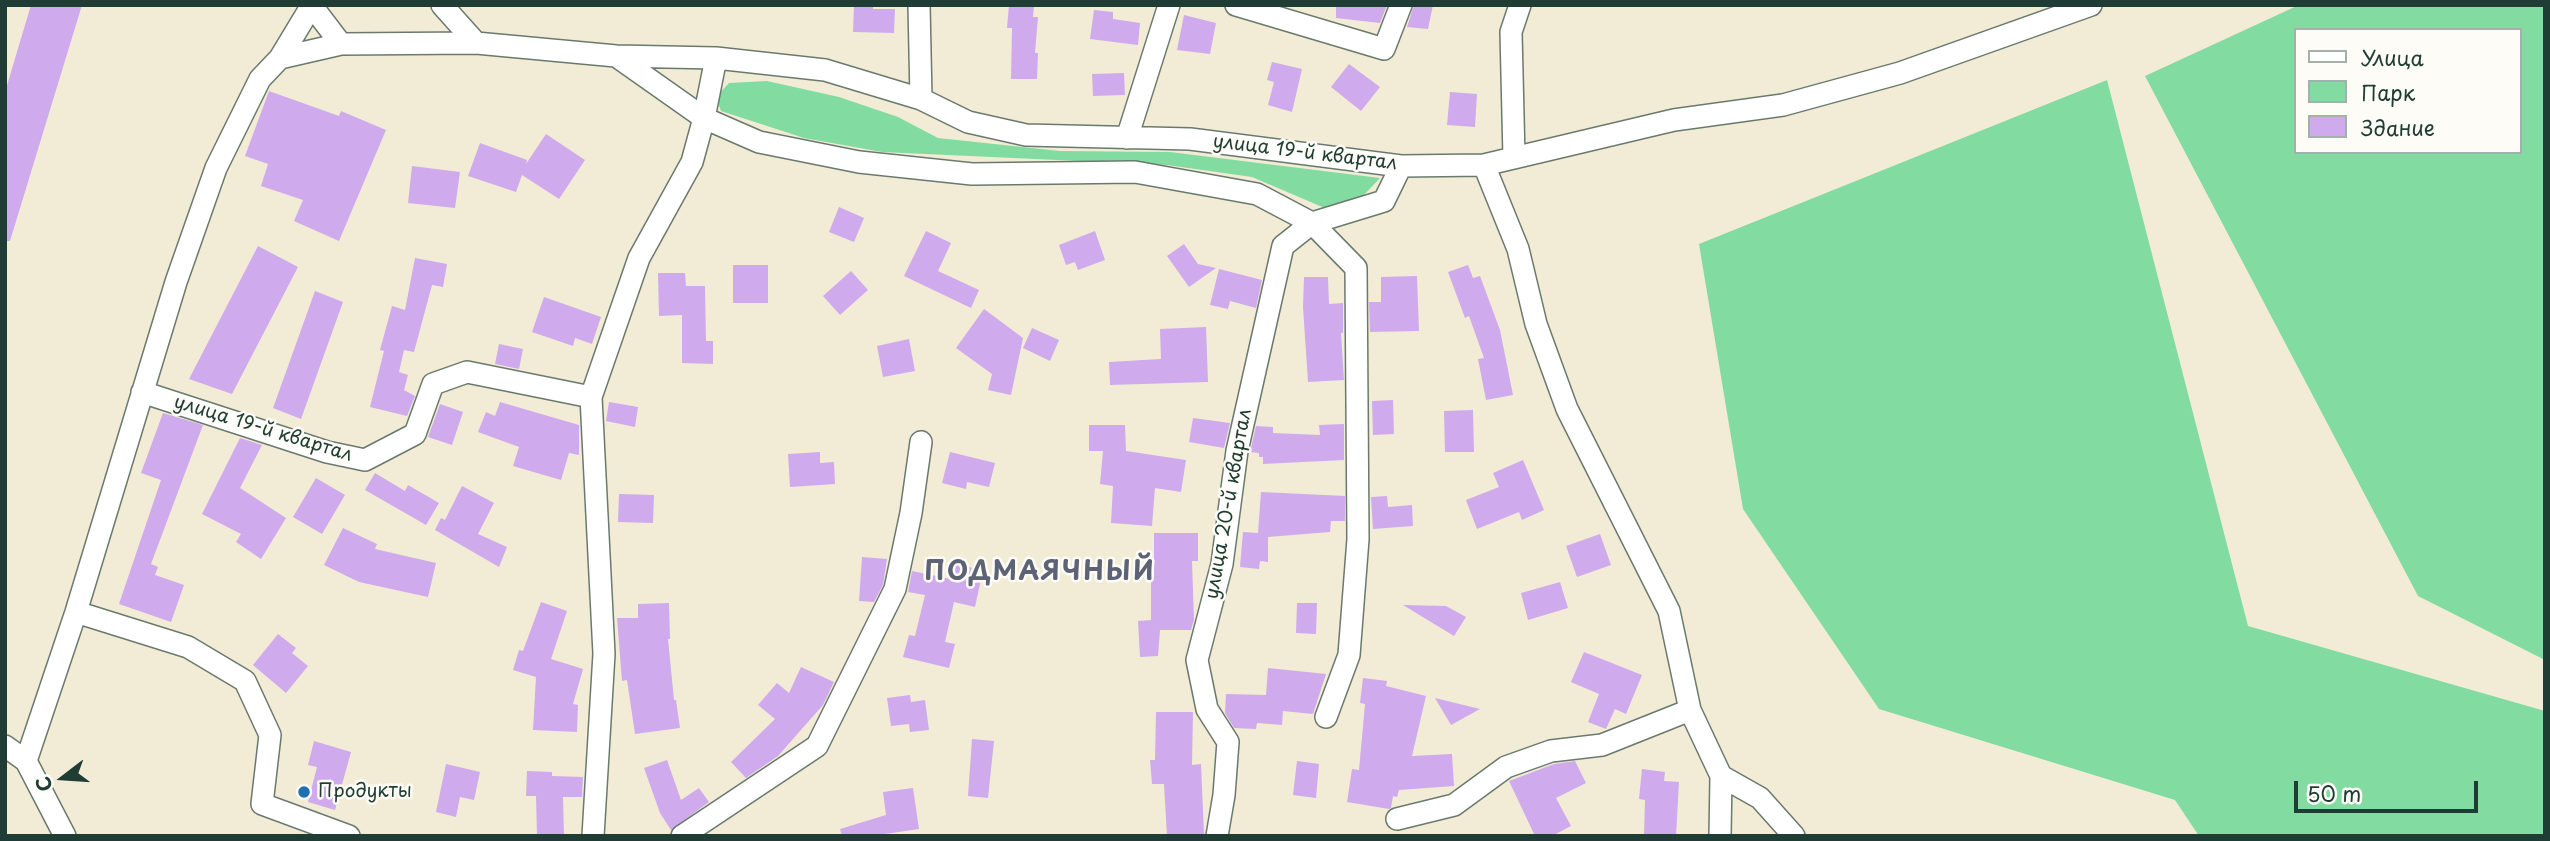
<!DOCTYPE html>
<meta charset="utf-8">
<style>
body{margin:0}
#map{position:relative;width:2550px;height:841px;overflow:hidden;background:#f2ecd6;font-family:"Playpen Sans",sans-serif}
canvas{display:block}
.frame{position:absolute;inset:0;border:7px solid #1f3d34;pointer-events:none}
.legend{position:absolute;left:2294px;top:28px;width:228px;height:126px;box-sizing:border-box;background:#fdfcf7;border:2px solid #a4b0a9;margin:0;padding:9px 12px;list-style:none;font-size:21px;color:#1f3d34}
.legend li{display:flex;align-items:center;gap:14px;height:35px}
.legend b{width:35px;border:2px solid #a4b0a9}
.north{position:absolute;left:28px;top:743px;width:70px;height:70px;-webkit-text-stroke:5px #fdfcf7;paint-order:stroke;rotate:253deg;font-size:19px;font-weight:700;line-height:28px;text-align:center;color:#1f3d34}
.north::after{content:'';display:block;margin:auto;width:24px;height:32px;background:#1f3d34;clip-path:polygon(50% 0,100% 100%,50% 72%,0 100%)}
.scale{position:absolute;left:2294px;top:781px;width:184px;height:32px;box-sizing:border-box;border:4px solid #1f3d34;border-top:0;padding-left:9px;font-size:21px;line-height:24px;white-space:nowrap;color:#1f3d34;-webkit-text-stroke:5px #fdfcf7;paint-order:stroke}
</style>
<div id="map">
<canvas width="2550" height="841"></canvas>
<div class="frame"></div>
<ul class="legend">
<li><b style="height:9px;background:#fff"></b>Улица</li>
<li><b style="height:19px;background:#82dba0"></b>Парк</li>
<li><b style="height:19px;background:#cfaaed"></b>Здание</li>
</ul>
<div class="north">С</div>
<div class="scale">50 m</div>
</div>
<script>
const context = document.querySelector('canvas').getContext('2d');
context.lineJoin = 'round';
function fillPath(path, color) {
  context.fillStyle = color;
  context.fill(path, 'evenodd');
}
function poly(rows) {
  const path = new Path2D();
  for (const r of rows) {
    path.moveTo(r[0], r[1]);
    for (let i = 2; i < r.length; i += 2) path.lineTo(r[i], r[i + 1]);
  }
  return path;
}
function stroke(path, color, width, dash) {
  context.strokeStyle = color;
  context.lineWidth = width;
  context.lineCap = dash ? 'butt' : 'round';
  context.setLineDash(dash || []);
  context.stroke(path);
}
function drawText(font, color, halo, rows, align = 'center') {
  context.font = font + ' "Playpen Sans",sans-serif';
  context.lineWidth = 5;
  context.setLineDash([]);
  context.textBaseline = 'middle';
  context.strokeStyle = halo;
  context.fillStyle = color;
  for (const [text, x, y, turn = 0] of rows) {
    context.save();
    context.translate(x, y);
    context.rotate((+turn || 0) * Math.PI / 180);
    context.textAlign = isNaN(turn) ? turn : align;
    if (halo) context.strokeText(text, 0, 0);
    context.fillText(text, 0, 0);
    context.restore();
  }
}
const green = poly([
 [2299,5,2545,5,2545,660,2418,596,2145,76],
 [2296,30,2520,30,2520,152,2296,152],
 [2107,80,2248,626,2545,711,2545,836,2199,836,2175,800,1879,709,1743,509,1699,244],
 [767,81,839,97,898,117,938,138,1060,151,1170,152,1380,178,1364,195,1327,209,1252,177,1167,165,882,152,804,138,721,111,716,97,729,83]
]);
const building = poly([
 [31,5,82,5,10,241,5,241,5,92],
 [854,5,873,5,873,9,895,9,894,33,853,32],
 [1009,5,1034,5,1033,17,1038,17,1035,53,1038,53,1037,79,1011,79,1012,28,1007,28],
 [1336,5,1387,5,1380,23,1336,18],
 [1414,5,1433,5,1428,29,1407,27],
 [1094,10,1113,12,1113,19,1140,23,1138,45,1090,39],
 [1184,15,1216,23,1210,54,1177,50],
 [1272,62,1302,69,1292,112,1268,105,1274,82,1267,80],
 [1349,64,1380,87,1361,111,1331,87],
 [1124,73,1125,95,1093,96,1092,74],
 [269,91,339,116,341,111,386,130,339,241,294,221,303,200,261,186,268,164,245,156],
 [1450,92,1477,94,1475,127,1447,125],
 [546,134,585,160,559,199,522,175,516,192,468,176,480,143,527,160,526,164],
 [412,166,460,172,455,208,408,203],
 [839,207,864,218,854,242,829,232],
 [926,231,951,243,938,271,979,290,971,308,904,276],
 [1095,231,1105,260,1078,270,1075,262,1066,265,1059,245],
 [1184,244,1198,264,1216,268,1189,287,1167,256],
 [258,246,298,267,232,394,189,379],
 [415,258,447,264,443,287,432,285,414,352,404,350,399,372,408,375,404,390,415,396,407,416,370,407,384,351,380,350,392,306,405,310],
 [733,265,768,265,768,303,733,303],
 [1468,265,1473,278,1480,276,1500,330,1513,395,1486,400,1478,359,1484,358,1469,316,1465,318,1448,272],
 [1219,269,1262,280,1256,308,1230,301,1228,309,1210,305],
 [851,271,868,290,840,315,823,296],
 [658,273,685,273,686,286,705,286,706,341,713,341,713,364,682,363,682,315,659,316],
 [1417,276,1419,331,1370,332,1369,302,1381,302,1381,277],
 [1304,277,1328,277,1329,304,1343,303,1343,333,1341,333,1344,380,1308,382,1303,307],
 [315,291,343,302,301,419,273,408],
 [544,297,601,317,592,344,575,338,573,346,532,332],
 [984,309,1023,338,1011,395,988,390,992,374,956,348],
 [1206,327,1208,382,1110,385,1109,362,1161,359,1160,329],
 [1032,328,1059,340,1050,361,1023,348],
 [909,339,915,371,883,377,877,346],
 [499,344,523,349,519,369,495,364],
 [1393,400,1394,434,1373,435,1372,401],
 [500,402,579,425,579,455,569,453,561,480,513,466,519,447,478,432,486,412,495,416],
 [609,402,638,407,635,427,606,421],
 [440,404,463,412,452,445,428,437],
 [1473,410,1474,452,1445,452,1444,411],
 [163,413,203,425,151,564,158,567,155,575,184,585,171,622,119,604,161,480,141,473],
 [1193,418,1230,423,1224,448,1189,442],
 [1344,424,1344,460,1263,464,1263,457,1259,457,1259,453,1250,452,1256,426,1273,427,1273,433,1320,435,1319,425],
 [1089,425,1125,425,1126,451,1186,460,1181,492,1155,488,1152,526,1111,523,1113,486,1100,484,1103,451,1089,451],
 [240,438,262,445,240,488,286,518,261,559,236,542,241,534,202,514],
 [820,452,820,463,834,462,835,484,790,487,788,454],
 [950,452,995,463,989,487,967,482,966,489,942,483],
 [1523,460,1544,510,1522,520,1519,512,1477,529,1466,500,1499,487,1493,473],
 [375,473,405,491,408,485,439,503,426,525,365,490],
 [316,478,345,495,322,534,293,517],
 [462,486,494,503,478,534,507,547,499,567,435,530,441,518,445,520],
 [1261,492,1345,496,1345,521,1331,521,1330,532,1268,537,1268,562,1260,561,1259,569,1240,567,1243,532,1258,533],
 [619,494,654,495,653,523,618,522],
 [1387,496,1388,507,1412,505,1413,526,1373,529,1371,497],
 [343,528,377,544,375,549,436,563,428,597,359,582,324,565],
 [1154,533,1198,533,1198,561,1192,561,1194,620,1191,630,1160,630,1158,656,1140,657,1138,621,1151,620,1151,576,1154,576],
 [1600,534,1611,565,1577,577,1566,546],
 [862,557,887,559,883,585,874,602,859,601],
 [954,564,983,570,975,607,954,602,945,642,955,644,949,668,903,657,909,635,915,636,925,595,908,592,912,571,951,579],
 [1560,582,1568,608,1528,620,1521,593],
 [541,602,567,611,551,659,583,669,573,704,578,705,577,732,533,730,536,677,513,670,519,650,523,651],
 [669,603,670,639,668,639,674,700,676,700,680,728,635,734,627,680,622,681,617,618,638,618,638,604],
 [1297,603,1317,603,1316,634,1296,633],
 [1403,605,1446,606,1466,617,1454,636],
 [278,634,296,648,292,653,308,666,286,693,253,665],
 [1584,652,1642,675,1626,714,1615,709,1606,729,1588,722,1599,694,1571,682],
 [801,667,834,682,823,705,778,756,746,778,731,762,775,719,758,705,777,683,789,693],
 [1268,668,1326,674,1313,714,1283,711,1282,725,1257,723,1256,729,1234,728,1225,713,1226,694,1266,695],
 [1363,678,1387,681,1386,686,1426,696,1412,756,1452,754,1454,786,1399,790,1397,797,1393,796,1391,808,1389,809,1347,802,1352,769,1359,770,1365,704,1360,703],
 [910,695,911,702,925,700,929,730,910,732,909,724,891,726,887,698],
 [1435,698,1480,709,1451,725],
 [1156,712,1193,712,1192,765,1201,764,1204,834,1167,836,1164,784,1152,784,1150,760,1155,760],
 [972,739,994,741,988,798,968,796],
 [314,741,351,752,335,810,308,802,317,767,308,765],
 [667,760,681,800,699,788,709,802,671,830,660,813,644,768],
 [1297,761,1319,764,1316,798,1293,795],
 [1575,761,1586,783,1556,798,1571,826,1552,836,1535,836,1509,781,1554,764],
 [446,764,480,772,474,800,460,797,456,817,436,812],
 [1642,769,1665,772,1664,781,1679,782,1676,836,1644,836,1645,800,1639,799],
 [527,771,552,772,552,776,583,777,582,797,563,797,564,836,537,836,536,796,526,796],
 [913,788,919,829,871,836,842,836,840,829,886,815,883,792]
]);
const minor = poly([
 [442,5,476,43],
 [919,5,921,99],
 [1236,5,1384,49,1401,5],
 [312,6,341,44],
 [616,56,704,118,759,142,859,162,972,174,1135,172,1257,194,1312,223,1356,268,1358,539,1349,655,1326,717],
 [280,58,312,5],
 [1127,138,1169,5],
 [1514,158,1511,32,1520,5],
 [1484,165,1518,249,1536,324,1567,409,1669,611,1690,710,1721,776,1720,836],
 [142,392,327,452,365,460,415,434,433,384,467,372,591,397],
 [76,612,188,647,245,681,270,735,262,804,349,836],
 [5,746,26,761,65,836],
 [26,761,76,612,176,282,216,168,260,79,280,58,341,44,476,43,616,56,716,58,825,70,921,99,968,122,1026,135,1190,139,1401,166,1484,165,1674,120,1783,105,1900,73,2091,5],
 [1721,776,1760,798,1794,836],
 [1397,819,1454,805,1506,767,1551,751,1602,745,1690,710],
 [593,836,604,654,591,397,639,258,692,162,704,118,716,58],
 [682,836,817,746,895,589,911,513,921,442],
 [1217,836,1224,795,1228,742,1207,709,1197,660,1222,564,1237,451,1283,246,1312,223,1384,201,1401,166]
]);
const markers = [
 [304,792,7,"#1f6fb2"]
];
const streetNames = [
 ["улица 19-й квартал",1305,153,7],
 ["улица 19-й квартал",263,429,17],
 ["улица 20-й квартал",1229,504,-80]
];
const poiNames = [
 ["Продукты",318,792]
];
const districtNames = [
 ["ПОДМАЯЧНЫЙ",1040,573]
];
fillPath(green, '#82dba0');
fillPath(building, '#cfaaed');
stroke(minor, '#697a6d', 24);
stroke(minor, '#fff', 21);
for (const [x, y, r, color] of markers) {
  const dot = new Path2D();
  dot.arc(x, y, r, 0, 2 * Math.PI);
  context.fillStyle = color;
  context.fill(dot);
  stroke(dot, '#fdfcf7', 2.5);
}
drawText('19px', '#1f3d34', '#fdfcf7', streetNames);
drawText('19px', '#1f3d34', '#fdfcf7', poiNames, 'left');
context.letterSpacing = '2px';
drawText('bold 26px', '#5d6375', '#fdfcf7', districtNames);
context.letterSpacing = '0px';
</script>
